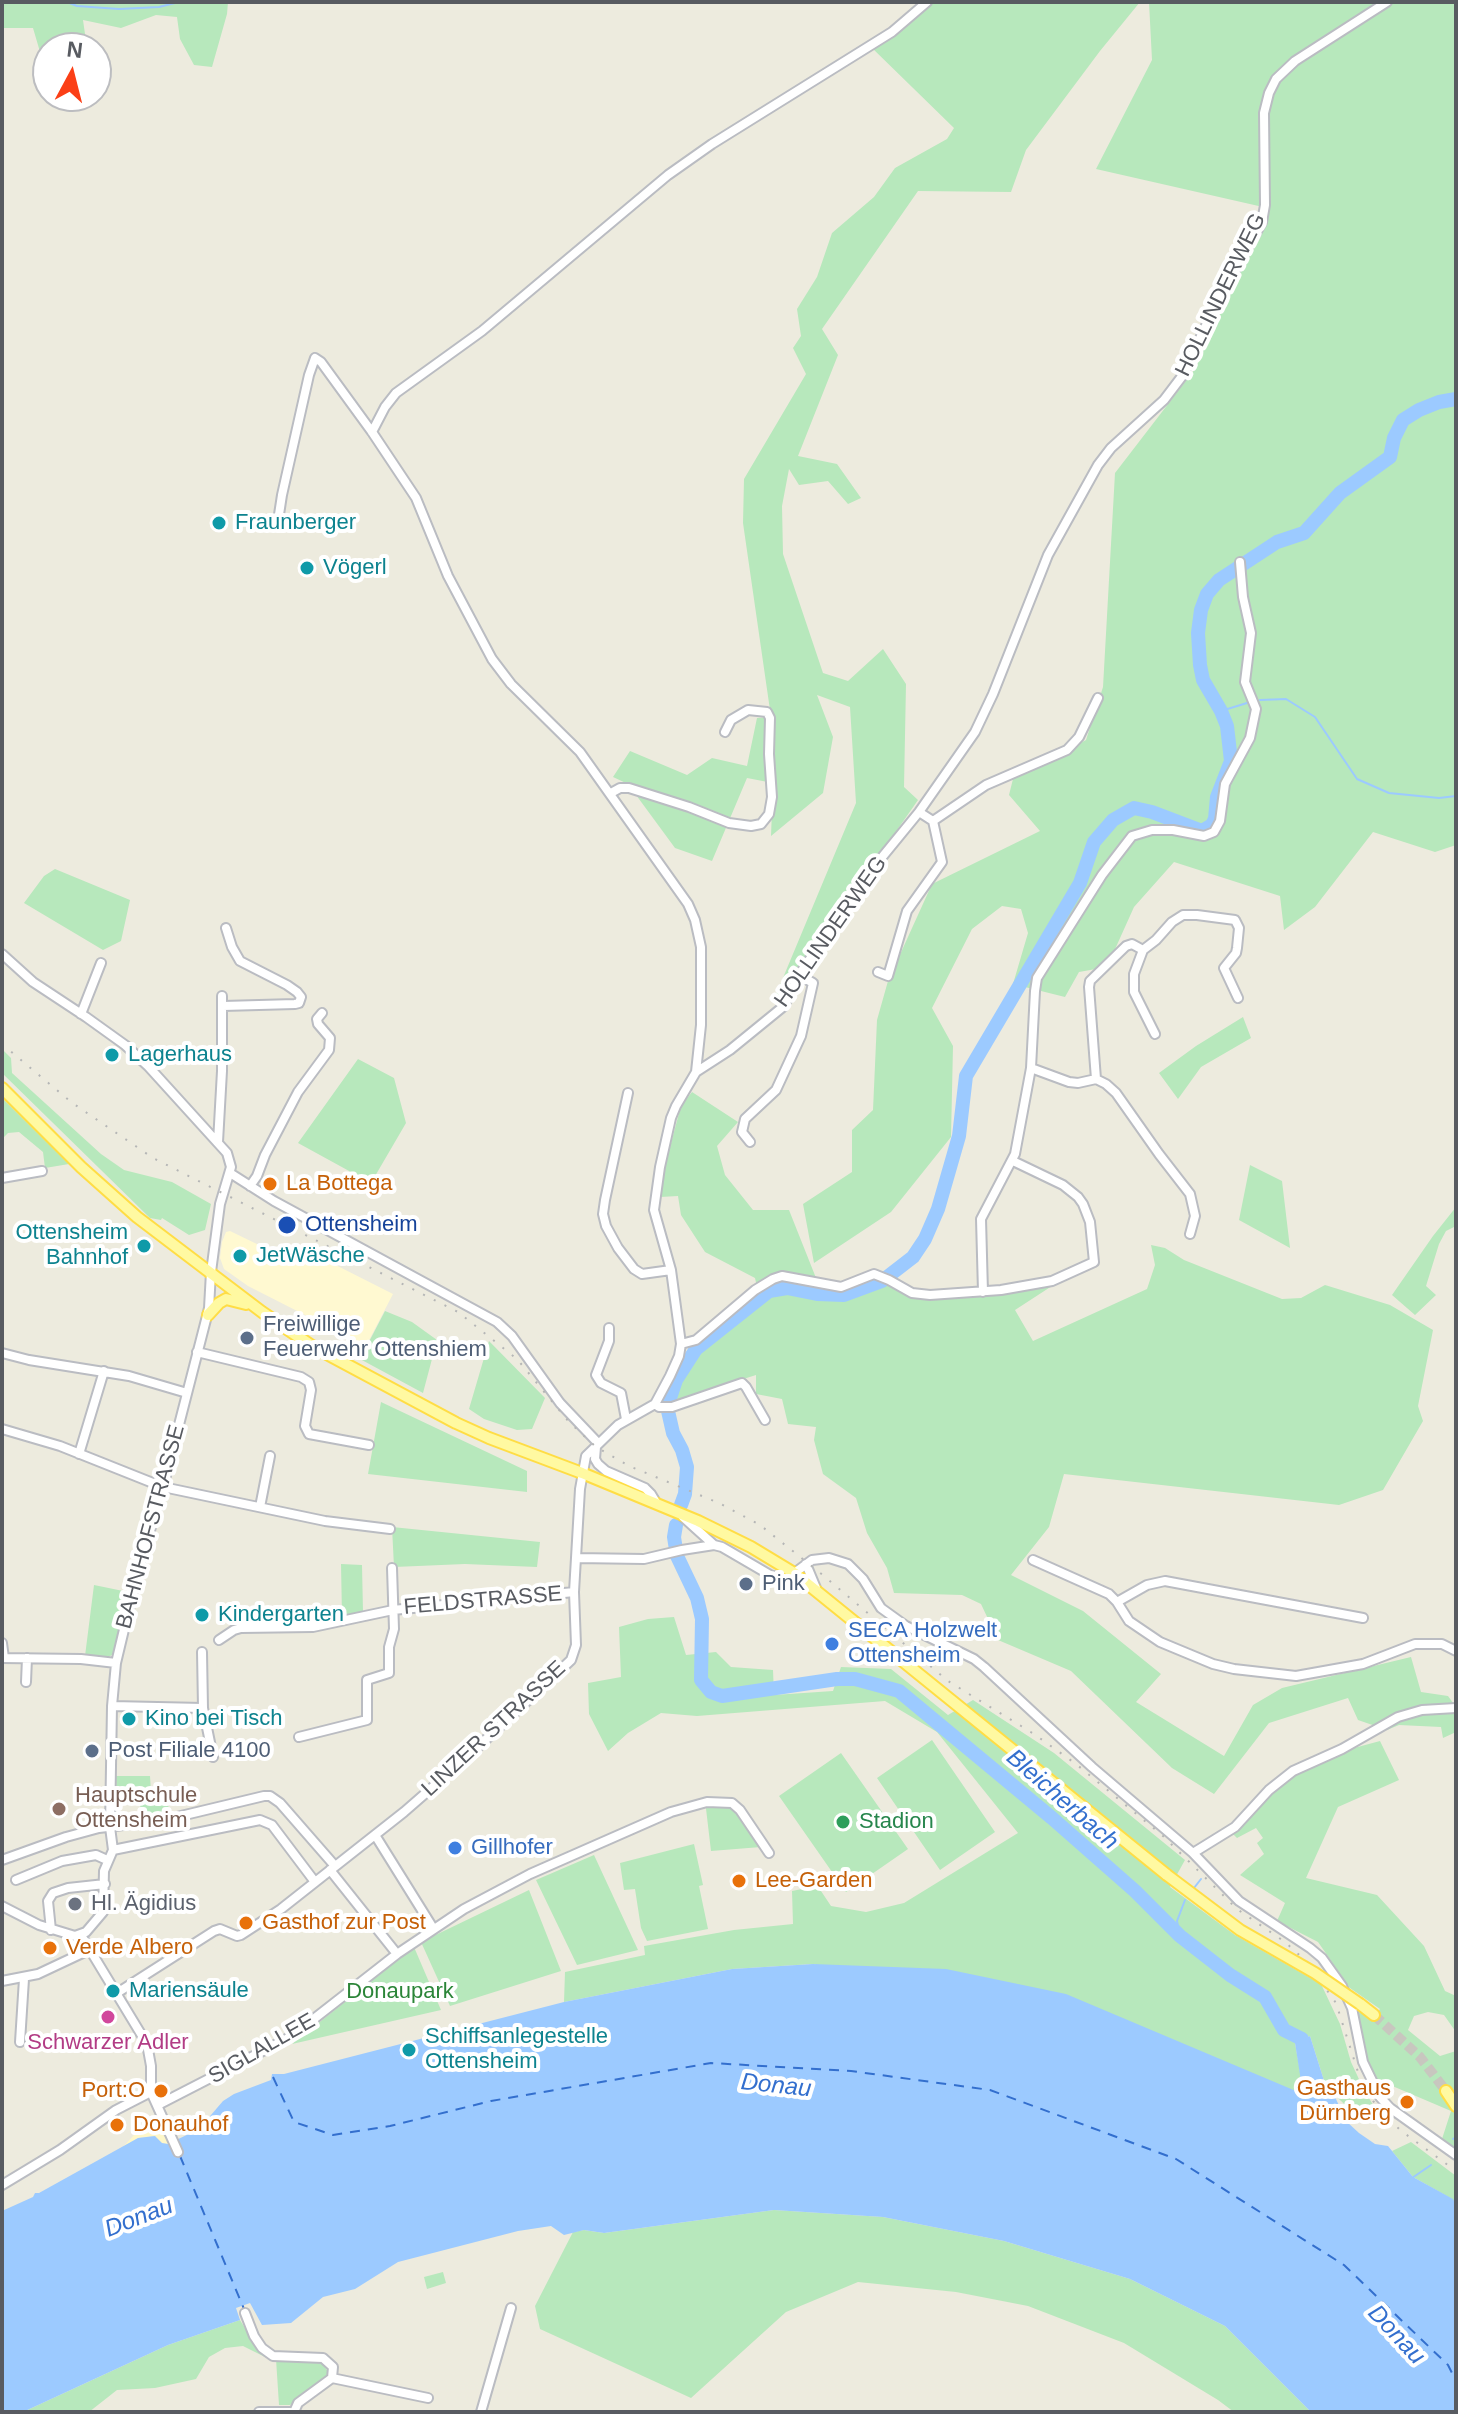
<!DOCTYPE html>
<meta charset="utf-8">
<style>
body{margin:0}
#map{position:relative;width:1458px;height:2414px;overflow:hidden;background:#edebde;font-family:Arial,sans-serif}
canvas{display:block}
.frame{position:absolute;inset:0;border:4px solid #585b61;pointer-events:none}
.north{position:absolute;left:32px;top:32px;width:80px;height:80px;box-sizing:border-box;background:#fff;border:2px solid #bcbdc0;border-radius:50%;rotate:7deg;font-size:22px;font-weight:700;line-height:32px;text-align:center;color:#585b61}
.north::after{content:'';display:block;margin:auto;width:28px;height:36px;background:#fb3f16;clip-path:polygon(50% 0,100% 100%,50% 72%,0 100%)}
</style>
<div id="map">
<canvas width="1458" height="2414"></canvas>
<div class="frame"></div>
<div class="north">N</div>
</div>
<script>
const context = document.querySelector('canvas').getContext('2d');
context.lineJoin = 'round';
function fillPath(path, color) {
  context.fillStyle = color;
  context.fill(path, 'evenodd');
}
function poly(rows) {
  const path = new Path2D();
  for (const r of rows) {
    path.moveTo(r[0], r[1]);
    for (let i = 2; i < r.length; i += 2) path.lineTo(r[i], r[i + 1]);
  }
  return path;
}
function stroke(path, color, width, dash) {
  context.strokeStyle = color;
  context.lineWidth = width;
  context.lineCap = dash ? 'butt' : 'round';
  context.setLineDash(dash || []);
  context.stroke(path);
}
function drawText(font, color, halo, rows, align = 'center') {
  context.font = font + ' Arial,sans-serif';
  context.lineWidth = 8;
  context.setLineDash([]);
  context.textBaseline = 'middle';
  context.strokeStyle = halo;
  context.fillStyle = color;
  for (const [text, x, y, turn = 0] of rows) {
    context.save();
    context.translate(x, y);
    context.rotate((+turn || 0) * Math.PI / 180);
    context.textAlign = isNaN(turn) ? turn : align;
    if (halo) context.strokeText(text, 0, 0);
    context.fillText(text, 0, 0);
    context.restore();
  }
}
const commercial = poly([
 [230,1231,296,1263,304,1249,393,1294,366,1346,248,1286,224,1269,220,1258,222,1242,226,1232]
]);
const green = poly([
 [2,2,228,2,227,14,212,67,194,65,180,39,177,17,156,15,121,28,83,20,87,48,48,48,48,79,33,28,2,28],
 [930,2,1140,2,1100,51,1026,150,1011,192,918,191,822,329,838,355,798,456,837,464,861,498,848,504,828,481,799,485,789,469,782,506,783,554,823,673,848,681,883,649,906,684,904,787,918,800,798,972,778,1006,775,997,856,803,850,707,817,695,833,737,823,793,771,836,773,783,747,778,712,861,675,848,628,784,613,777,630,751,687,775,712,758,747,766,757,718,771,717,743,523,744,479,806,374,793,348,801,336,797,309,817,277,832,233,874,197,895,168,947,139,954,128,871,47],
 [1149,2,1456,2,1456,845,1435,852,1373,832,1315,907,1284,930,1280,896,1174,862,1134,907,1107,967,1079,972,1065,997,1013,984,1028,933,1021,909,1002,906,972,929,932,1008,953,1046,951,1137,891,1212,814,1263,803,1204,852,1172,852,1130,873,1110,877,1020,888,981,932,884,1040,831,1009,795,1013,779,1086,740,1103,687,1115,473,1195,369,1263,207,1096,169,1152,60],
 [55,869,130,900,121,941,103,950,24,903,44,876],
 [1243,1017,1251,1038,1201,1067,1178,1099,1159,1073,1196,1046],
 [2,1049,11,1058,12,1073,101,1154,124,1170,172,1182,211,1204,205,1230,189,1235,162,1218,161,1220,150,1218,2,1073],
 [358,1059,394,1078,406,1123,371,1183,298,1143],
 [692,1092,738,1122,717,1146,725,1175,753,1210,789,1210,818,1283,844,1287,878,1273,930,1298,988,1296,1055,1284,1015,1310,1033,1341,1147,1289,1155,1265,1151,1245,1165,1248,1184,1260,1282,1299,1301,1298,1325,1285,1390,1305,1433,1330,1418,1406,1423,1421,1383,1490,1339,1505,1064,1474,1049,1527,1011,1575,1083,1611,1161,1674,1136,1702,1224,1756,1253,1705,1282,1688,1411,1657,1421,1692,1448,1696,1456,1707,1456,1732,1443,1738,1441,1727,1399,1725,1387,1730,1358,1720,1348,1698,1269,1723,1214,1794,1172,1768,1071,1671,998,1640,981,1604,962,1595,894,1593,887,1568,867,1533,856,1498,823,1474,814,1440,816,1427,788,1424,782,1399,756,1394,756,1375,677,1400,663,1399,687,1353,706,1336,759,1296,755,1278,705,1252,681,1215,678,1196,660,1197,661,1180,681,1106],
 [2,1098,69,1164,45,1168,43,1152,19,1132,8,1133,2,1139],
 [1250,1165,1282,1181,1290,1248,1239,1220],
 [1456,1207,1456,1226,1446,1231,1439,1244,1426,1286,1436,1295,1415,1315,1392,1295,1433,1236],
 [385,1311,412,1322,437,1340,423,1393,360,1359],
 [489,1341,545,1398,532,1429,517,1430,484,1419,469,1409],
 [381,1402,527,1471,527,1492,368,1474],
 [392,1527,540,1542,537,1567,465,1564,394,1567],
 [341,1564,362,1565,363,1612,342,1616],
 [94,1585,128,1592,115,1653,107,1658,85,1656],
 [674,1617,686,1655,716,1652,731,1667,773,1670,774,1695,833,1691,841,1667,891,1669,948,1715,973,1700,1054,1753,1185,1860,1170,1887,1235,1935,1321,1984,1340,2024,1351,2062,1364,2090,1378,2113,1355,2114,1326,2087,1310,2036,1295,2043,1304,2095,813,1964,732,1969,564,2002,565,1972,645,1955,644,1946,734,1930,793,1924,792,1891,802,1889,801,1872,809,1873,831,1906,866,1912,904,1903,1018,1833,937,1732,885,1701,697,1716,661,1713,628,1733,608,1751,589,1714,588,1683,621,1677,619,1627,648,1619],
 [932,1740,995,1832,940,1870,877,1778],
 [1380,1741,1399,1780,1338,1807,1306,1878,1377,1895,1424,1946,1445,1991,1456,1996,1456,2032,1444,2015,1428,2012,1414,2016,1408,2030,1440,2056,1456,2051,1456,2150,1442,2139,1451,2111,1383,2082,1376,2086,1365,2060,1356,2008,1371,2021,1380,2009,1350,1988,1318,1942,1277,1921,1285,1903,1240,1875,1264,1854,1257,1843,1263,1838,1256,1828,1237,1838,1230,1831,1290,1772,1328,1755],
 [841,1753,908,1849,846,1892,779,1796],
 [116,1776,150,1776,151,1792,166,1794,170,1815,142,1820,140,1804,117,1803],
 [726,1799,761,1847,711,1851,705,1800],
 [694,1844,703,1885,699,1886,708,1929,647,1941,641,1928,635,1889,624,1890,620,1863],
 [594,1855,638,1950,577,1965,536,1880],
 [529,1890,561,1971,450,2006,421,1942],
 [414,1947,441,2010,292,2044],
 [1411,2142,1456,2176,1456,2205,1452,2199,1413,2177,1392,2151],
 [774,2210,883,2217,1004,2241,1130,2279,1225,2326,1311,2412,1234,2412,1218,2400,1124,2343,1028,2306,956,2292,858,2282,786,2312,691,2398,540,2329,535,2306,573,2232,584,2230,604,2233],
 [443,2272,446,2283,427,2289,424,2277],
 [240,2320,251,2338,273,2361,243,2346,225,2348,209,2357,196,2379,155,2388,117,2390,89,2412,23,2412,168,2345],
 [276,2359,323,2363,329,2374,290,2405,279,2405]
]);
const sand = poly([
 [154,2126,165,2137,168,2144,162,2143,154,2136,138,2138,123,2147,134,2135,147,2127]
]);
const water = poly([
 [813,1964,946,1969,1066,1994,1303,2094,1295,2043,1310,2036,1326,2087,1336,2099,1346,2121,1359,2133,1375,2144,1388,2146,1413,2177,1453,2199,1456,2205,1456,2412,1311,2412,1225,2326,1130,2279,1004,2241,883,2217,774,2210,604,2233,584,2230,564,2235,551,2226,518,2231,398,2262,355,2289,323,2297,291,2323,262,2325,250,2303,236,2308,240,2320,168,2345,23,2412,2,2412,2,2211,33,2197,35,2193,39,2193,138,2138,155,2136,162,2143,168,2144,199,2129,223,2101,234,2094,271,2080,272,2074,284,2074,564,2002,732,1969]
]);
const stream = poly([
 [67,2,77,6,119,9,159,7,179,2],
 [1260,700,1286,699,1315,717,1357,779,1389,793,1439,798,1456,796],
 [1221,711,1247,703],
 [1194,1888,1201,1879],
 [1180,1936,1177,1921,1185,1900],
 [1453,2139,1456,2137],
 [1412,2178,1431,2165]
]);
const river = poly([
 [668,1404,676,1380,696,1349,769,1291,787,1288,817,1294,844,1295,882,1281,913,1257,925,1239,938,1209,959,1136,966,1076,1080,883,1094,842,1113,820,1134,808,1152,812,1202,831,1212,825,1215,819,1217,797,1231,761,1227,726,1221,711,1203,680,1200,665,1198,633,1201,610,1207,594,1219,580,1277,542,1304,533,1340,493,1390,457,1394,438,1403,420,1419,410,1439,402,1456,399],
 [668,1411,673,1433,682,1450,687,1467,685,1494,681,1505],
 [676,1525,674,1537,677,1556,697,1598,702,1619,701,1680,711,1692,722,1696,837,1679,855,1679,899,1691,1052,1818,1135,1891,1180,1936,1230,1975,1265,1997,1284,2030,1302,2039,1306,2057]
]);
const ferry = poly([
 [273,2077,294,2122,333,2135,390,2126,491,2101,711,2063,851,2071,990,2090,1176,2159,1344,2265,1448,2365,1456,2381],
 [180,2156,244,2309]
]);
const majorTunnel = poly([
 [1374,2015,1420,2057,1446,2091]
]);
const minor = poly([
 [372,432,385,407,396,393,482,331,668,175,712,144,892,32,927,2],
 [611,793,620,788,629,788,689,807,729,823,751,826,761,824,769,814,772,797,769,754,770,718,767,712,748,710,731,720,725,732],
 [933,821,986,785,1067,750,1079,737,1098,698],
 [1143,950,1156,940,1172,922,1183,915,1197,915,1235,920,1239,928,1237,948,1236,953,1224,968,1238,998],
 [2,954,33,982,86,1017,125,1045,148,1066,227,1153,231,1167,220,1204,211,1272,209,1308,163,1487,139,1567,116,1663,112,1706,110,1827,113,1850,104,1871,103,1912,86,1932,75,1936,39,1925,2,1906],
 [878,972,888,976,907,911,942,862,933,821,919,812],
 [223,1006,295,1004,299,1003,301,997,297,992,287,985,240,961,232,947,226,928],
 [81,1014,101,963],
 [1031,1068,1069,1082,1078,1083,1096,1079,1106,1084,1116,1093,1159,1154,1190,1194,1195,1216,1190,1234],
 [696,1072,730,1050,784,1006,799,975,842,912,883,856,919,812,975,732,993,694,1048,555,1098,465,1111,448,1164,400,1183,375,1217,302,1262,222,1265,205,1264,113,1269,93,1276,79,1295,61,1387,2],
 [1096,1079,1089,987,1090,981,1126,946,1132,944,1143,950,1134,974,1134,992,1155,1034],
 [628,1093,605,1200,603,1214,606,1226,618,1248,634,1269,642,1274,671,1270],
 [218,1142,222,1071,222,996],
 [750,1142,742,1132,745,1119,776,1090,801,1036,813,983,799,975],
 [230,1173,274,1201,497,1322,512,1336,560,1403,598,1443],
 [2,1178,42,1171],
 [250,1186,257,1176,265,1155,298,1092,329,1050,330,1038,318,1024,317,1019,322,1013],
 [983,1292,981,1219,1015,1154,1031,1068,1035,991,1037,978,1102,875,1132,836,1152,830,1173,830,1204,836,1214,832,1220,821,1225,784,1250,738,1256,709,1245,682,1251,633,1243,597,1240,562],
 [609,1328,609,1341,596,1375,601,1383,621,1393,626,1419],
 [681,1344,696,1340,755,1290,773,1279,782,1276,841,1287,874,1274,889,1280,912,1293,930,1295,1001,1290,1052,1281,1094,1262,1090,1222,1083,1204,1078,1197,1063,1185,1013,1161],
 [197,1352,301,1377,309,1382,311,1390,305,1426,309,1434,369,1445],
 [2,1353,29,1360,129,1376,187,1393],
 [655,1404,659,1407,672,1407,742,1383,746,1387,765,1420],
 [2,1429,60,1446,163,1487,325,1521,390,1529],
 [596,1447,595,1459,598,1464,606,1471,645,1488,651,1494,657,1504],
 [79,1454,104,1371],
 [260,1507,270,1456],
 [683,1517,714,1545],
 [576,1558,644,1559,682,1550,714,1545,722,1547,770,1575,785,1580,812,1560,829,1558,848,1564,863,1579,881,1608,906,1626,974,1659,984,1667,1092,1767,1193,1853,1239,1901,1310,1948,1322,1958,1342,1986,1352,2008,1363,2062,1380,2097,1390,2108,1456,2155],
 [1033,1560,1109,1594,1117,1602,1129,1621,1160,1642,1213,1664,1234,1669,1296,1676,1363,1664,1415,1644,1442,1644,1456,1651],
 [806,1564,816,1588],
 [1117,1602,1147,1585,1165,1581,1363,1618],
 [219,1640,234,1630,241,1628,313,1627,393,1610,574,1592],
 [2,1643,4,1658],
 [202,1652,203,1708,213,1757],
 [2,1658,81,1659,116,1663],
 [26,1682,27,1658],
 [112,1706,203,1708],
 [299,1737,367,1720,367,1680,389,1673,389,1647,394,1629,392,1568],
 [375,1835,433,1928],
 [113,1850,260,1820,272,1825,315,1882],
 [1193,1853,1235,1827,1269,1790,1293,1771,1342,1749,1398,1717,1422,1710,1456,1708],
 [2,1860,66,1837,99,1828,164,1820,264,1796,270,1796,280,1803,335,1866],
 [330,1870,397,1954],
 [16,1880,62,1861,96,1855,107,1860],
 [51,1930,48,1901,53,1893,68,1888,105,1884],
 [81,1935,147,2044,151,2066,151,2092,178,2152],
 [2,1981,38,1974,89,1950],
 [117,1993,214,1931,220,1929,237,1936,241,1935,281,1909,404,1812,466,1758,571,1660,576,1645,574,1592,580,1489,586,1456,618,1425,655,1404,670,1376,679,1356,681,1344,671,1270,654,1210,660,1167,671,1118,676,1106,696,1072,701,1025,701,947,695,920,688,904,580,752,511,684,492,659,448,576,416,498,372,432,321,362,315,358,309,375,282,495,278,521],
 [20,2042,24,1979],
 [158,2105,292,2036,397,1954,464,1909,530,1874,671,1812,707,1802,732,1803,740,1810,769,1853],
 [2,2185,60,2150,116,2110,151,2092],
 [245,2313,254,2336,262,2348,273,2356,323,2358,333,2367,332,2378,298,2403,294,2412],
 [332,2378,428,2398],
 [259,2412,290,2412],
 [481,2412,511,2308]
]);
const major = poly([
 [2,1088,81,1167,137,1217,262,1312,312,1346,456,1423,489,1438,582,1473,698,1521,751,1547,794,1573,1167,1875],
 [208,1315,219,1303,226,1299,246,1304],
 [1360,2004,1374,2015],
 [1446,2091,1456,2106]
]);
const rail = poly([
 [2,1044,71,1102,153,1158,458,1312,517,1359,569,1422,596,1447,629,1466,719,1503,760,1525,824,1576,948,1681,1034,1734,1076,1764,1163,1836,1237,1909,1285,1942,1307,1962,1336,2003,1358,2072,1373,2101,1400,2130,1456,2171]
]);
const majorBridge = poly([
 [1167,1875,1240,1930,1315,1973,1360,2004]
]);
const markers = [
 [219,523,8,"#0f9aa8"],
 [307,568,8,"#0f9aa8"],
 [112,1055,8,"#0f9aa8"],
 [270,1184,8,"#e8710a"],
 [287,1225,10,"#1a4fb4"],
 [144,1246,8,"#0f9aa8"],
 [240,1256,8,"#0f9aa8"],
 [247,1338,8,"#5c6f8a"],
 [746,1584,8,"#5c6f8a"],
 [202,1615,8,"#0f9aa8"],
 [832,1644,8,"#3f7fe0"],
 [129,1719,8,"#0f9aa8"],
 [92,1751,8,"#5c6f8a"],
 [59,1809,8,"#8d6e63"],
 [843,1822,8,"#2e9e5b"],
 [455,1848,8,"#3f7fe0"],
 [739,1881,8,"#e8710a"],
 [75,1904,8,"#6b7280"],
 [246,1923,8,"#e8710a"],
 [50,1948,8,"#e8710a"],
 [113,1991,8,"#0f9aa8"],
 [108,2017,8,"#d1479c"],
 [409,2050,8,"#0f9aa8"],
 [161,2091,8,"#e8710a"],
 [1407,2102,8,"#e8710a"],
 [117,2125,8,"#e8710a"]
];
const streetNames = [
 ["HOLLINDERWEG",1221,295,-64],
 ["HOLLINDERWEG",831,932,-55],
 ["BAHNHOFSTRASSE",151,1527,-75],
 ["FELDSTRASSE",483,1601,-5],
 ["LINZER STRASSE",494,1729,-43],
 ["SIGLALLEE",262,2049,-30]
];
const cultureNames = [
 ["Fraunberger",235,523],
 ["Vögerl",323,568],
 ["Lagerhaus",128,1055],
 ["Ottensheim",128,1233,"right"],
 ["Bahnhof",128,1258,"right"],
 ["JetWäsche",256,1256],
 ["Kindergarten",218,1615],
 ["Kino bei Tisch",145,1719],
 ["Mariensäule",129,1991],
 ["Schiffsanlegestelle",425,2037],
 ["Ottensheim",425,2062]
];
const foodNames = [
 ["La Bottega",286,1184],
 ["Lee-Garden",755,1881],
 ["Gasthof zur Post",262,1923],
 ["Verde Albero",66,1948],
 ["Gasthaus",1391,2089,"right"],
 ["Dürnberg",1391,2114,"right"],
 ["Port:O",145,2091,"right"],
 ["Donauhof",133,2125]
];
const transitNames = [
 ["Ottensheim",305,1225]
];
const serviceNames = [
 ["Freiwillige",263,1325],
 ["Feuerwehr Ottenshiem",263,1350],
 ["Pink",762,1584],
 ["Post Filiale 4100",108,1751]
];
const shopNames = [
 ["SECA Holzwelt",848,1631],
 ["Ottensheim",848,1656],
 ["Gillhofer",471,1848]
];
const educationNames = [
 ["Hauptschule",75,1796],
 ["Ottensheim",75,1821]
];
const leisureNames = [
 ["Stadion",859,1822]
];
const worshipNames = [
 ["Hl. Ägidius",91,1904]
];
const parkNames = [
 ["Donaupark",400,1992]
];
const hotelNames = [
 ["Schwarzer Adler",108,2043]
];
const waterNames = [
 ["Bleicherbach",1062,1800,41],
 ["Donau",776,2086,6],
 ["Donau",139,2218,-21],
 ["Donau",1396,2335,47]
];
fillPath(commercial, '#fff9d1');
fillPath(green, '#b7e8bc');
fillPath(sand, '#fef7c8');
fillPath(water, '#9ccaff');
stroke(stream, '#9ccaff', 2);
stroke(river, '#9ccaff', 14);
stroke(ferry, '#336fce', 2, [10, 8]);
stroke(majorTunnel, '#c8c7bf', 10, [10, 5]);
stroke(minor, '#babcc2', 12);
stroke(major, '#ffdd45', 14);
stroke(minor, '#fff', 8);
stroke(major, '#fff9a1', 10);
stroke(rail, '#b5b6b6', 2, [2, 10]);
stroke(majorBridge, '#ffdd45', 14, []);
stroke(majorBridge, '#fff9a1', 10);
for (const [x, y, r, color] of markers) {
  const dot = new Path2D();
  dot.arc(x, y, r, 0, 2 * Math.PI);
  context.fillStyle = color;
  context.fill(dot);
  stroke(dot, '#fff', 3);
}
drawText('22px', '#585b61', '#fff', streetNames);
drawText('22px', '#0d838f', '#fff', cultureNames, 'left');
drawText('22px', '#c56008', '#fff', foodNames, 'left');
drawText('22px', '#164399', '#fff', transitNames, 'left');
drawText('22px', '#4e5e75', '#fff', serviceNames, 'left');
drawText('22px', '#366cbe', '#fff', shopNames, 'left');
drawText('22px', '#785e54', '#fff', educationNames, 'left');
drawText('22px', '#27864d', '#fff', leisureNames, 'left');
drawText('22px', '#5b616d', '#fff', worshipNames, 'left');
drawText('22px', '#2b8538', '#fff', parkNames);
drawText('22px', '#b23c85', '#fff', hotelNames);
drawText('italic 24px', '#336fce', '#fff', waterNames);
</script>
